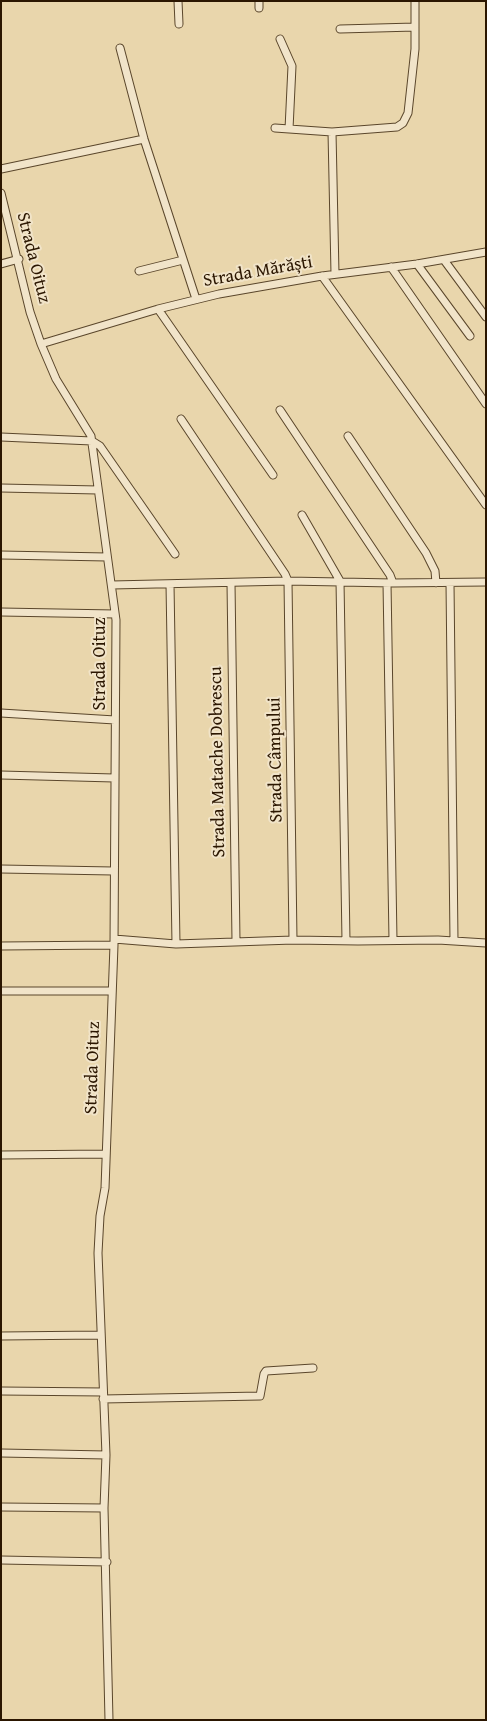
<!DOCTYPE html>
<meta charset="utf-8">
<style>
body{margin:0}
#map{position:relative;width:487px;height:1721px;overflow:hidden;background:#e9d6ac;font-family:"Gentium Book Plus",serif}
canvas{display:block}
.frame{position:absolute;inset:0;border:2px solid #2b1600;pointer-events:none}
</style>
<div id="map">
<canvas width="487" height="1721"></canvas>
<div class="frame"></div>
</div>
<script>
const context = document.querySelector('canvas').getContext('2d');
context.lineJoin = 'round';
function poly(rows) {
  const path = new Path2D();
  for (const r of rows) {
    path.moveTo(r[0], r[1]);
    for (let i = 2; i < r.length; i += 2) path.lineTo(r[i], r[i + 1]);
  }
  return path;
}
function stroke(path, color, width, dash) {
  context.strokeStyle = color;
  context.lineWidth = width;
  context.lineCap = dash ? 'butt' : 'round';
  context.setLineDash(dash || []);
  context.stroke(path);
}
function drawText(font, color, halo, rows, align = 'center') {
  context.font = font + ' "Gentium Book Plus",serif';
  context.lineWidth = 4;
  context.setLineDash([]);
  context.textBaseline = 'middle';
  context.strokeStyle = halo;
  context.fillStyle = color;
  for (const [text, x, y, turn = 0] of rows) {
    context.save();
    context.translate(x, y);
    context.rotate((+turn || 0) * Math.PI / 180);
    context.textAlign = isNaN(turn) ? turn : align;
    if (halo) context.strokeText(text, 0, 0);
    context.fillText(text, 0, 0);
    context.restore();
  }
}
const street = poly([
 [178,1,179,24],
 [259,8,259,1],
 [340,29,415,27],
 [280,39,292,66,289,129],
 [120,48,144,139,196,299],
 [275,128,332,132,397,127,403,123,408,113,415,49,415,1],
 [332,132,335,274],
 [1,169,144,139],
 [1,193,30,312,41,344,56,379,91,436,116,620,114,945,105,1188,100,1216,98,1253,106,1455,104,1508,109,1720],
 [444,260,486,317],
 [1,264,19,259],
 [417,264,470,336],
 [391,267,486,404],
 [139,271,183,260],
 [322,276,486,505],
 [158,309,273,475],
 [41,344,158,309,219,294,322,276,417,264,486,252],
 [280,410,390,575,393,583],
 [181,419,285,574,288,581,293,940],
 [348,436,426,553,435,571,436,583],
 [1,437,92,441,100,446,175,554],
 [1,488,98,490],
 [302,515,340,581,346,941],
 [1,555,107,557],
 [231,583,236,941],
 [387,583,393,940],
 [450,583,454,941],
 [170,584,176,944],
 [112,585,288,581,393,583,486,582],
 [1,612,115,614],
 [1,713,115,720],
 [1,775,114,778],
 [1,869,113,871],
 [114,939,176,944,293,940,358,941,438,940,486,943],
 [1,946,114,945],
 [1,991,112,991],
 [1,1155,105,1154],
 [1,1336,100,1335],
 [1,1391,103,1392],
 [103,1399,260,1396,264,1374,266,1371,313,1368],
 [1,1453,106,1455],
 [1,1507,104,1508],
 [1,1560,107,1562]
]);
const streetNames = [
 ["Strada Oituz",33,258,76],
 ["Strada Mărăști",258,272,-10],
 ["Strada Oituz",100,664,-90],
 ["Strada Câmpului",276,760,-91],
 ["Strada Matache Dobrescu",218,762,-91],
 ["Strada Oituz",93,1068,-88]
];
stroke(street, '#5a462b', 9);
stroke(street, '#f1e4c9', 7);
drawText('18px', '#2b1600', '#f1e4c9', streetNames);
</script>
